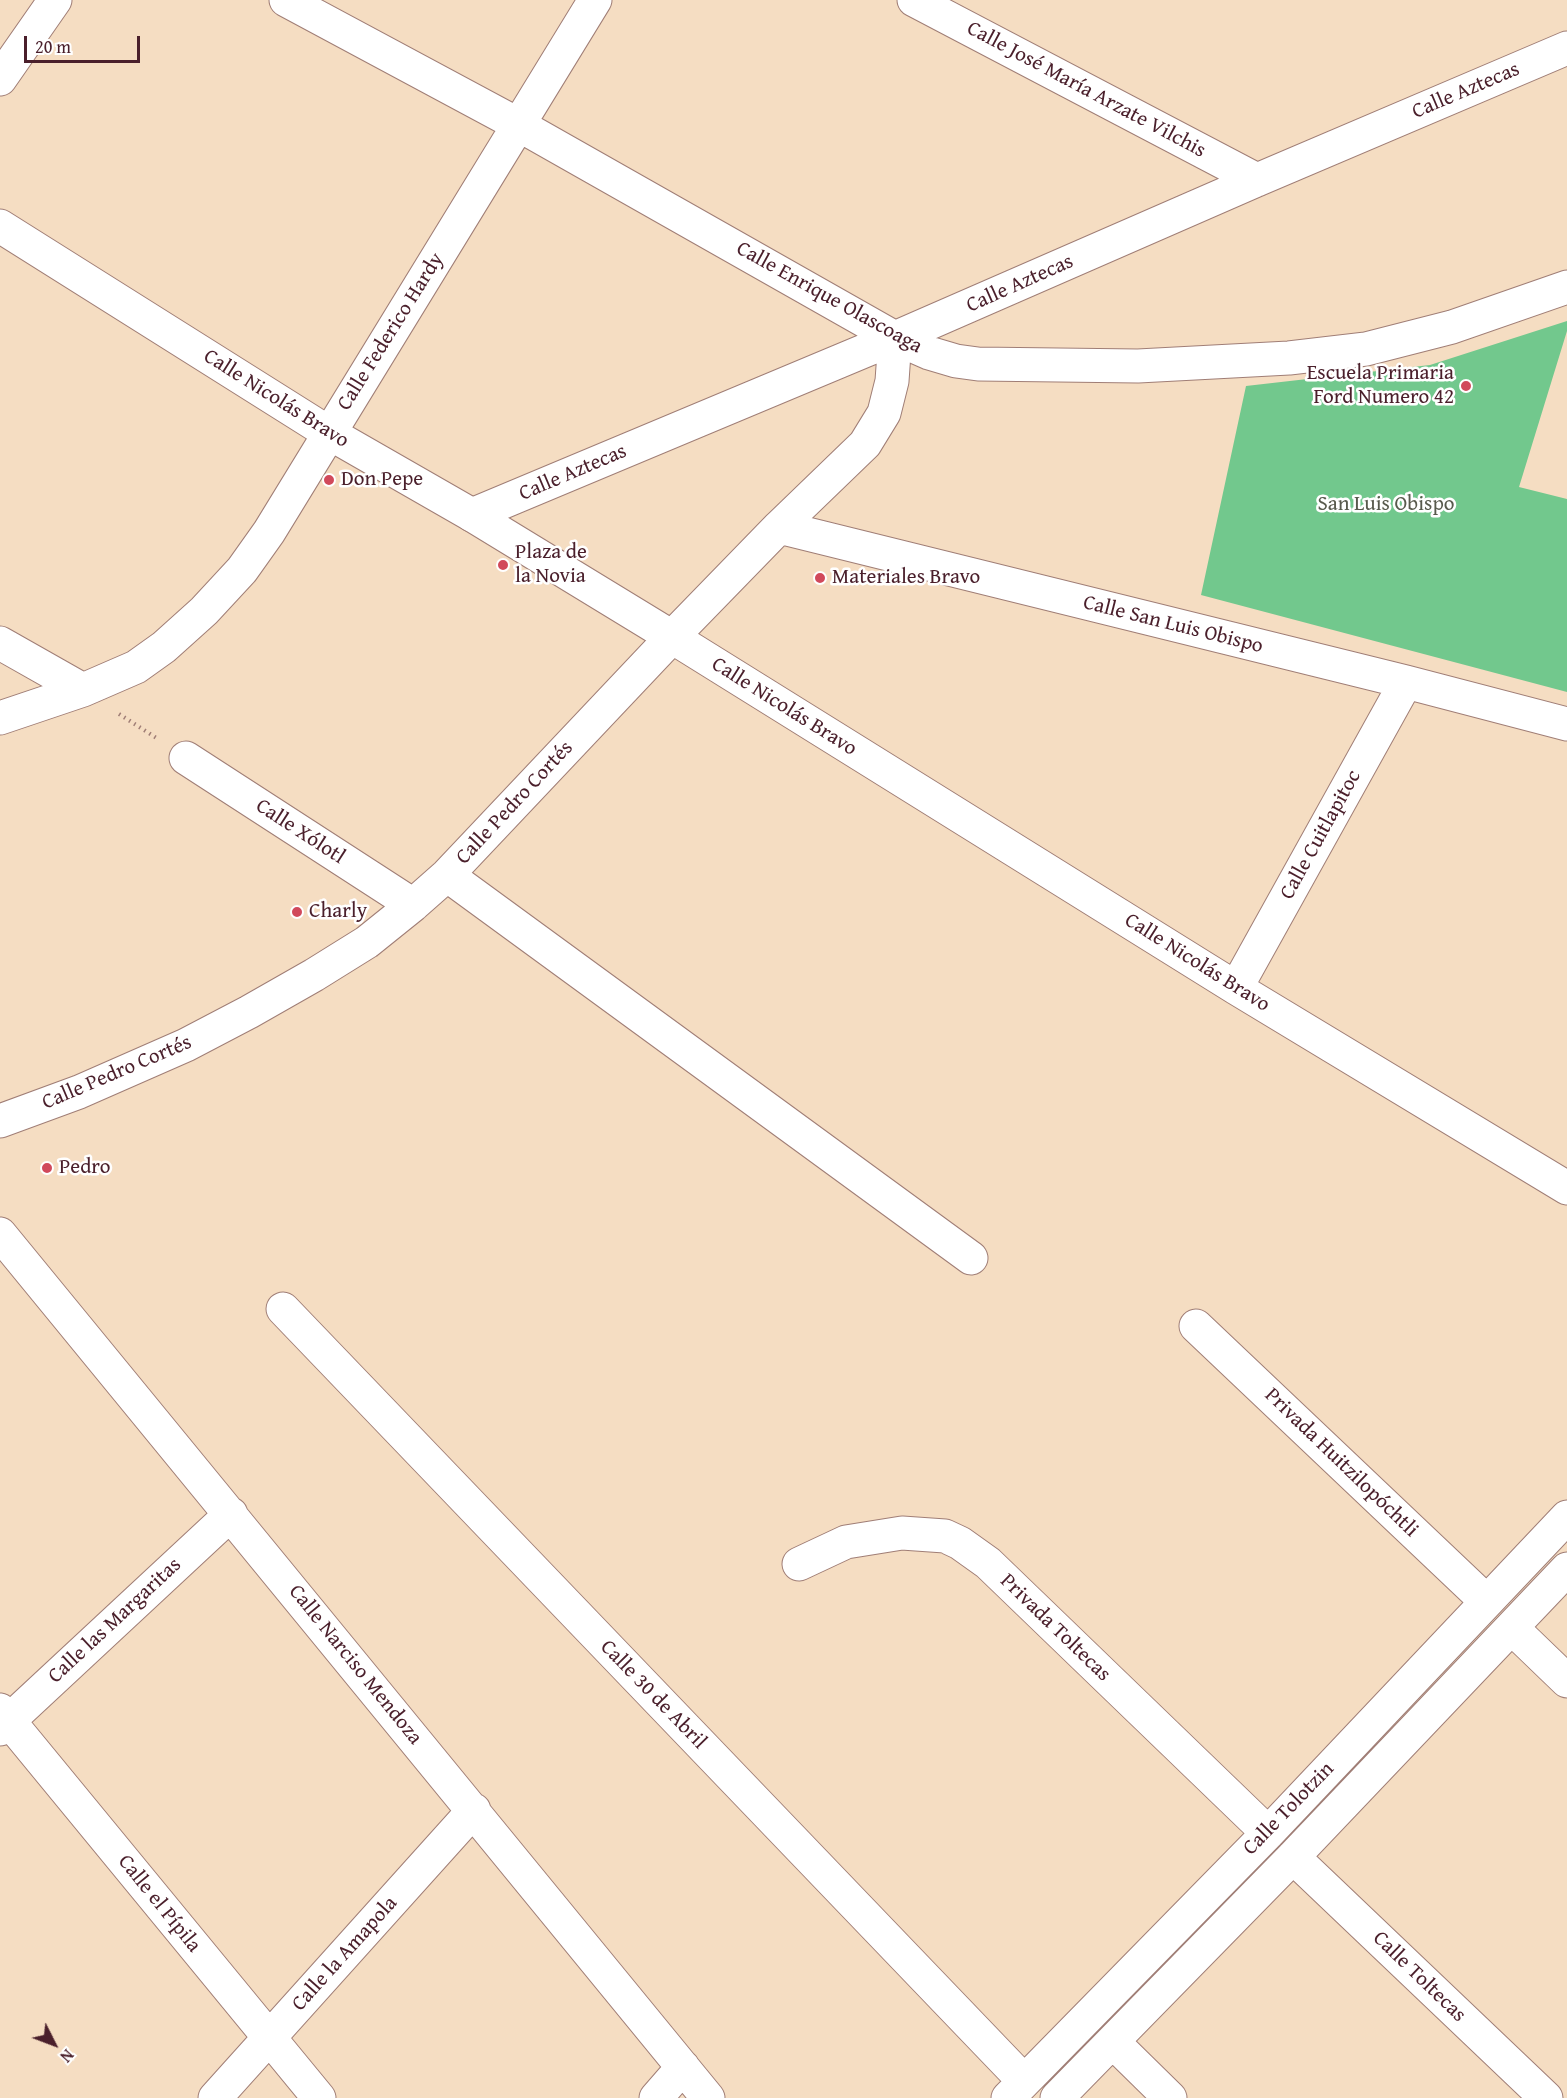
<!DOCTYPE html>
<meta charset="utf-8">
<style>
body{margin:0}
#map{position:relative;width:1567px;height:2098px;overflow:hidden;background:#f5ddc2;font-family:"Gentium Book Plus",serif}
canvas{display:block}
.north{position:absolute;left:24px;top:2014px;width:60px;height:60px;-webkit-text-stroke:4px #fff;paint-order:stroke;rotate:132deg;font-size:16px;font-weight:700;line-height:24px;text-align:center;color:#4a1f2b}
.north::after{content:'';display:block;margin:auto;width:21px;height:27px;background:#4a1f2b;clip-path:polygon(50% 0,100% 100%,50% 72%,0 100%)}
.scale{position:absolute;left:24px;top:36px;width:116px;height:27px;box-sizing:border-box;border:3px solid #4a1f2b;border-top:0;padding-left:8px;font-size:18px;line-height:21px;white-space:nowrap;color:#4a1f2b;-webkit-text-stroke:4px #fff;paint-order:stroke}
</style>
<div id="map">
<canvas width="1567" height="2098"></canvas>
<div class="north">N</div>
<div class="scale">20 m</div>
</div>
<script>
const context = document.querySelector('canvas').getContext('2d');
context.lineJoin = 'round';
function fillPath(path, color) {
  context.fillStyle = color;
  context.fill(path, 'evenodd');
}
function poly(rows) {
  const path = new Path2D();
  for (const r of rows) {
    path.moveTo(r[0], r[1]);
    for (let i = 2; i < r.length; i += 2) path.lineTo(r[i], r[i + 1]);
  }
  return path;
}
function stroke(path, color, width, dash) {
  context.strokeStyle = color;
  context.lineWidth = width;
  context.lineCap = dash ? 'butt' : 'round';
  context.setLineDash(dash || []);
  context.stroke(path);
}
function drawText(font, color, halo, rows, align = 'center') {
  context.font = font + ' "Gentium Book Plus",serif';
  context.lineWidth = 5;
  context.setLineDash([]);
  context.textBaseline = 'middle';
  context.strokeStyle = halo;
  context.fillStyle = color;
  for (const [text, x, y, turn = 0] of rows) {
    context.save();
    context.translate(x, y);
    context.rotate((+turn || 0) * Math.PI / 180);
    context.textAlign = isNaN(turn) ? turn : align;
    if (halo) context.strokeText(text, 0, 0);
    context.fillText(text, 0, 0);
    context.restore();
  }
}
const green = poly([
 [1567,321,1567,331,1519,487,1567,499,1567,692,1201,595,1246,386,1430,365]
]);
const path = poly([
 [119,714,158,739]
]);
const street = poly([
 [286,0,519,125,895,338,929,353,956,361,978,364,1138,366,1289,358,1366,349,1452,327,1567,287],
 [914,0,1257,180],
 [0,79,55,0],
 [472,515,895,338,1257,180,1567,48],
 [779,527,1406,682,1567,724],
 [672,637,1236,988,1567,1188],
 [0,643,83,690],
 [0,718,83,690,136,667,164,647,204,611,242,570,269,532,595,0],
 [186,758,413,905],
 [447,875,971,1258],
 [1236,988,1406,682],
 [0,1121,79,1092,186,1045,249,1012,314,975,367,942,413,905,447,875,672,637,779,527,865,444,884,413,892,381,895,338],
 [0,1234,708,2098],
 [283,1309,1024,2081],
 [1196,1326,1486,1601],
 [799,1564,846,1542,902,1533,945,1536,960,1543,988,1563,1268,1833],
 [1512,1628,1567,1681],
 [0,1710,319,2098],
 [0,1729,231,1514],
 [1293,1857,1546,2098],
 [1113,2042,1170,2098],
 [215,2098,474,1810],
 [656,2098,683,2067],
 [1008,2098,1268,1833,1567,1517],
 [1057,2098,1293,1857,1567,1569]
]);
const secondary = poly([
 [0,226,329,433,472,515,672,637]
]);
const markers = [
 [1466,386,6,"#d1495b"],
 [329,480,6,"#d1495b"],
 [503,565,6,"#d1495b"],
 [820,578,6,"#d1495b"],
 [297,912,6,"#d1495b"],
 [47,1168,6,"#d1495b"]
];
const streetNames = [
 ["Calle José María Arzate Vilchis",1086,90,28],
 ["Calle Aztecas",1466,91,-23],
 ["Calle Aztecas",1020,284,-24],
 ["Calle Enrique Olascoaga",829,298,29],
 ["Calle Federico Hardy",391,332,-58],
 ["Calle Nicolás Bravo",276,399,32],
 ["Calle Aztecas",573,473,-23],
 ["Calle San Luis Obispo",1173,625,14],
 ["Calle Nicolás Bravo",784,707,32],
 ["Calle Pedro Cortés",515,803,-47],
 ["Calle Xólotl",300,832,33],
 ["Calle Cuitlapitoc",1321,835,-61],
 ["Calle Nicolás Bravo",1197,963,32],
 ["Calle Pedro Cortés",117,1073,-23],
 ["Privada Huitzilopóchtli",1341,1463,44],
 ["Calle las Margaritas",115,1621,-43],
 ["Privada Toltecas",1055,1628,44],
 ["Calle Narciso Mendoza",355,1665,51],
 ["Calle 30 de Abril",653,1695,46],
 ["Calle Tolotzin",1289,1809,-46],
 ["Calle el Pípila",159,1904,51],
 ["Calle la Amapola",345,1954,-48],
 ["Calle Toltecas",1419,1977,44]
];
const poiNames = [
 ["Escuela Primaria",1454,374,"right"],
 ["Ford Numero 42",1454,398,"right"],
 ["Don Pepe",341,480],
 ["Plaza de",515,553],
 ["la Novia",515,577],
 ["Materiales Bravo",832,578],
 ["Charly",309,912],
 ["Pedro",59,1168]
];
const parkNames = [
 ["San Luis Obispo",1386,505]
];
fillPath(green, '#72c88d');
stroke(street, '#a07e76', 35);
stroke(secondary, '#a07e76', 35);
stroke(path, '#a07e76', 4, [1.5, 4.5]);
stroke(street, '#fff', 33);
stroke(secondary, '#fff', 33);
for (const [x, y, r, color] of markers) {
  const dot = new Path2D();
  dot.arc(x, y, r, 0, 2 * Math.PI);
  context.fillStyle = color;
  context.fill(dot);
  stroke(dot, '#fff', 2);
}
drawText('21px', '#4a1f2b', '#fff', streetNames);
drawText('21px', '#4a1f2b', '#fff', poiNames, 'left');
drawText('21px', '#585a4d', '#fff', parkNames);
</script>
